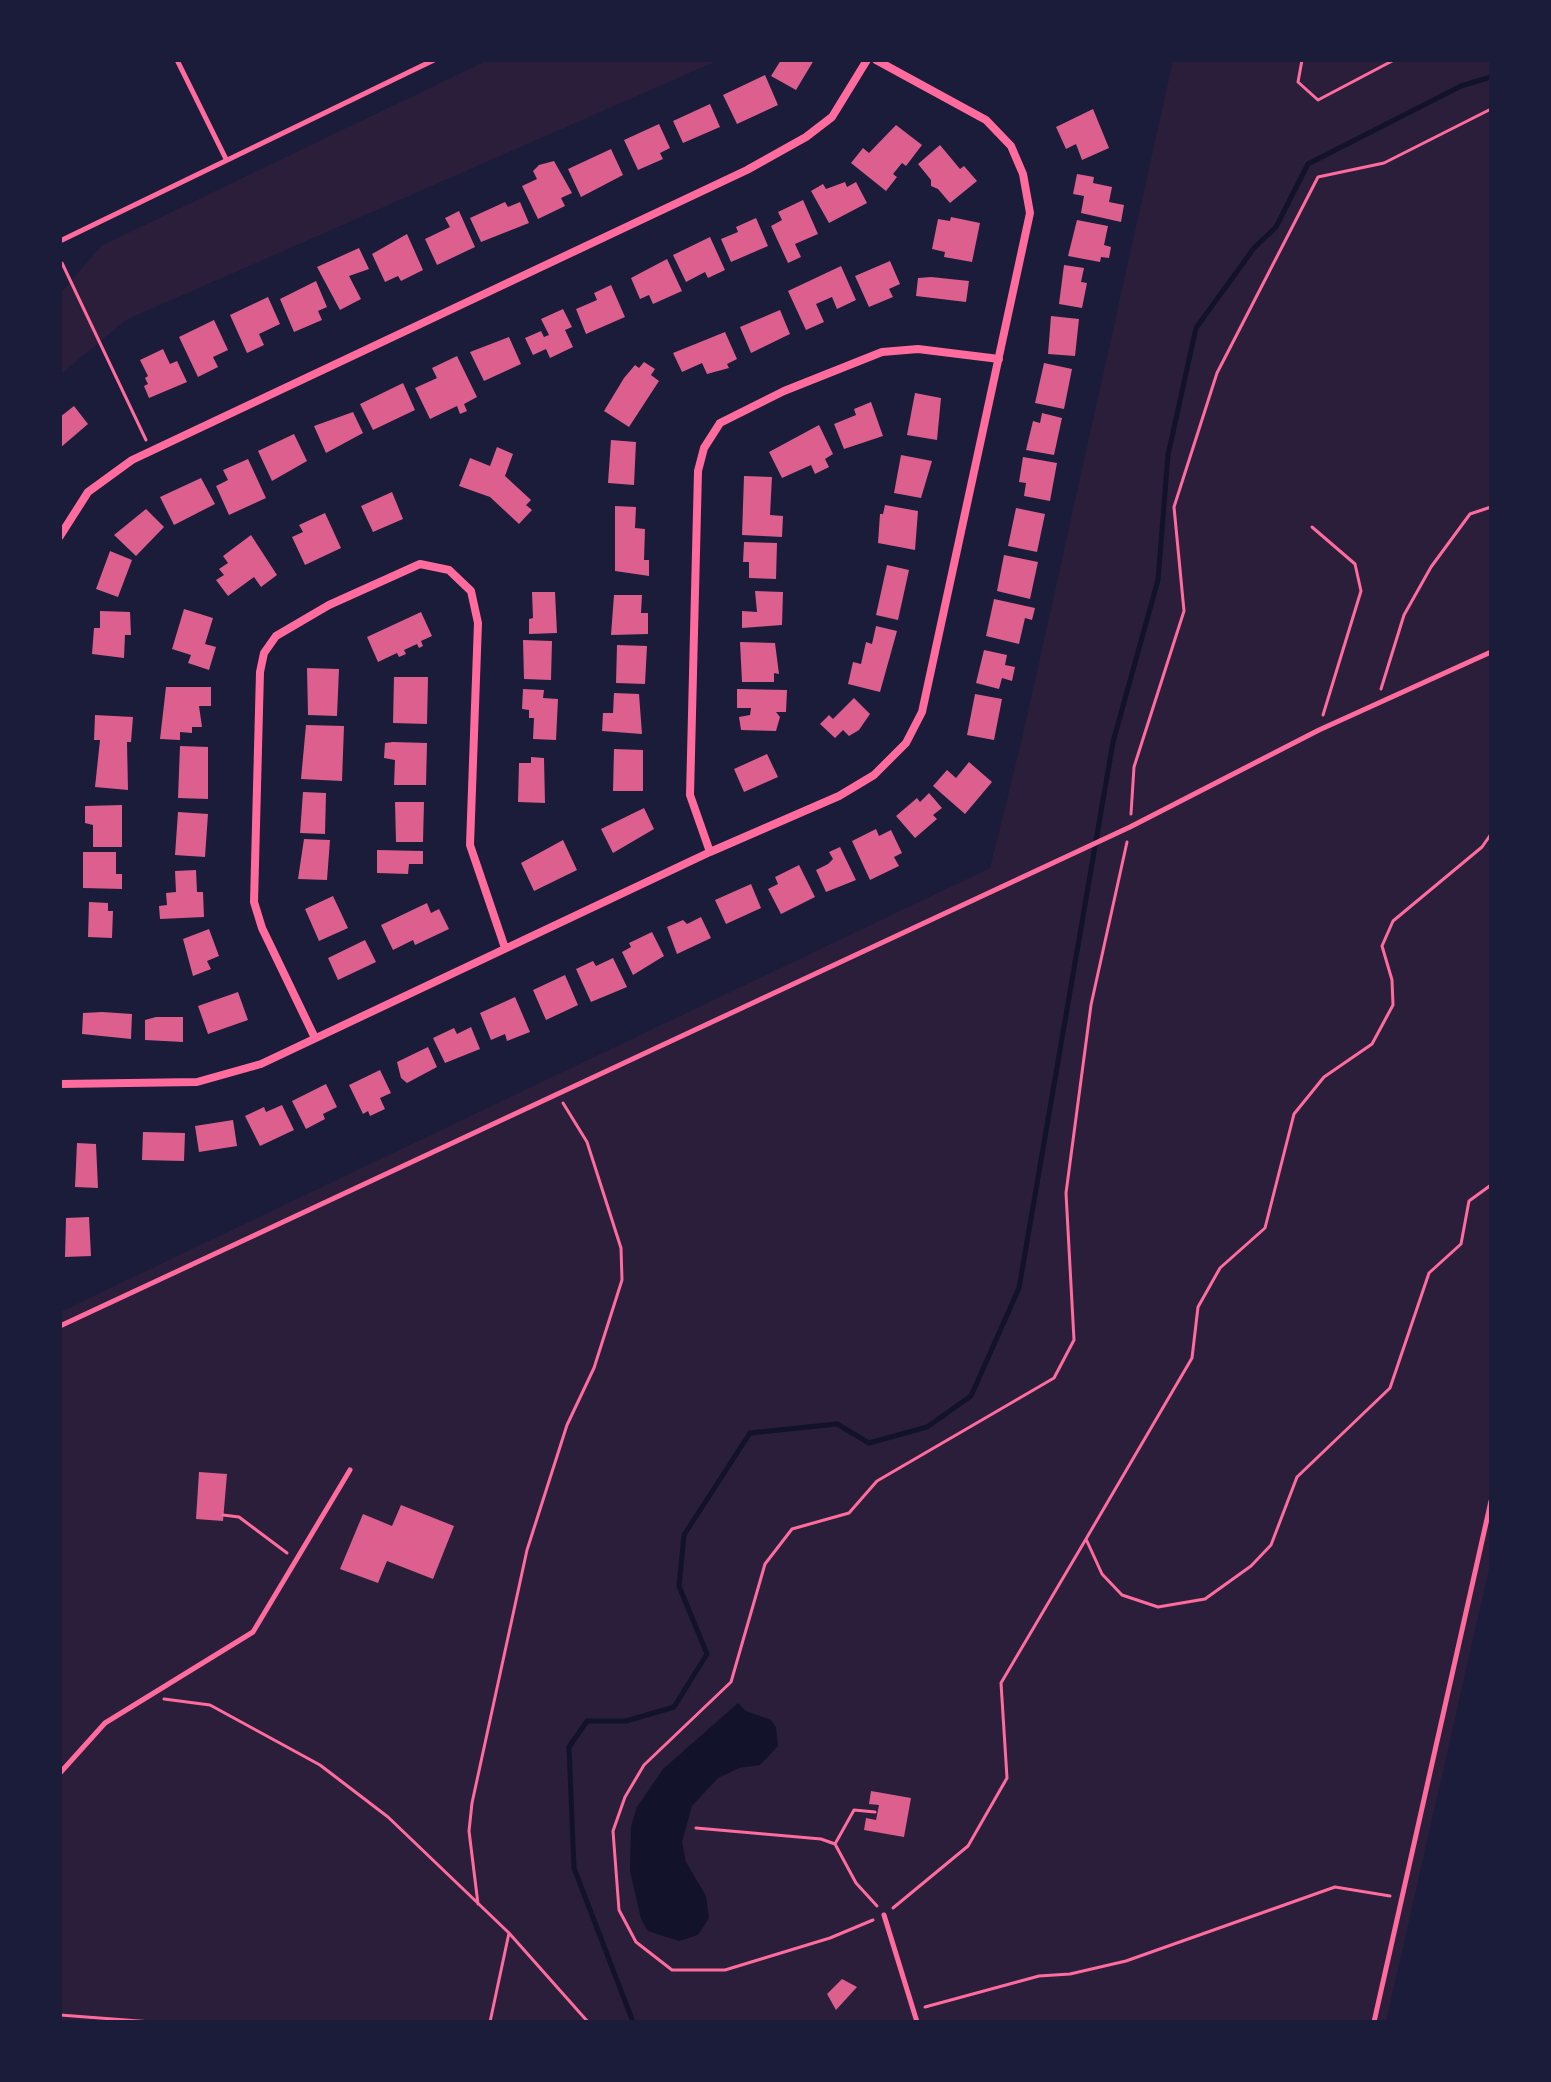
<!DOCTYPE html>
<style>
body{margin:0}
#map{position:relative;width:1551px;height:2082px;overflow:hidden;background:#1b1b3a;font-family:Merriweather,serif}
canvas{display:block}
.frame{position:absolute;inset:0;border:62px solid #1b1b3a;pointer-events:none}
</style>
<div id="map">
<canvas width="1551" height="2082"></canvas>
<div class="frame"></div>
</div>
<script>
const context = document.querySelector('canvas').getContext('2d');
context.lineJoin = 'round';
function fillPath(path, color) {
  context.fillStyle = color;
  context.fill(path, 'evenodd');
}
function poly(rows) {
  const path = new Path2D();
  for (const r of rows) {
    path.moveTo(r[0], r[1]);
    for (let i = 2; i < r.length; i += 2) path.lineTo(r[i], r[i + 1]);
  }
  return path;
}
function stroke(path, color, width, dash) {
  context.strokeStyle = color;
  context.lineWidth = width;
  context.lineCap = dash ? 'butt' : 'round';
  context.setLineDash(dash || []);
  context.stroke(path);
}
const green = poly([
 [488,60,719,60,126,320,60,375,60,294,101,246],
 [1173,60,1491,60,1491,1560,1386,2022,60,2022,60,1312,990,868,1022,739]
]);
const water = poly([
 [738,1703,746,1711,771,1720,776,1727,778,1746,760,1765,739,1768,718,1778,692,1806,682,1842,686,1862,706,1896,709,1918,698,1935,679,1941,648,1931,641,1919,630,1871,631,1826,637,1807,663,1769]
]);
const stream = poly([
 [633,2022,574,1868,569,1747,587,1721,626,1721,674,1707,707,1654,679,1586,684,1535,750,1433,837,1424,869,1443,927,1427,971,1396,1019,1288,1113,742,1158,580,1168,455,1196,328,1254,248,1276,227,1308,164,1461,86,1491,77]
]);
const building = poly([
 [781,60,814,60,796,90,771,76],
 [765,75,778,105,737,124,723,95],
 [710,104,720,127,683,143,673,121],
 [1093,109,1109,148,1082,160,1076,144,1066,149,1056,127],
 [659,124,670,148,660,153,663,159,638,170,624,140],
 [896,125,922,145,906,166,902,163,893,174,897,177,886,191,851,163,863,148,869,153],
 [940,145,960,169,964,166,977,181,950,203,938,189,931,186,931,180,918,164],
 [611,149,623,175,581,197,568,169],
 [554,161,572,193,561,198,565,206,538,219,522,186,537,179,533,171,539,165],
 [1077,174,1094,177,1093,183,1112,187,1109,202,1124,205,1121,222,1081,213,1084,196,1073,194],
 [845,182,847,187,856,182,867,203,829,223,811,191,823,184,826,189],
 [803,200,818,234,795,244,801,257,788,263,771,226,782,220,778,212],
 [505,202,508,207,520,202,529,223,481,242,470,218],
 [459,211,475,247,437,265,425,239,450,227,445,218],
 [951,217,980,223,972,262,944,257,945,252,932,249,938,219,950,221],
 [756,218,768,246,731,262,721,239,738,232,736,227],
 [1077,220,1108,226,1104,245,1111,247,1109,258,1101,257,1100,262,1068,256],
 [407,234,423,270,401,281,398,276,385,282,372,254],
 [710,237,725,270,708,278,705,272,686,282,673,255],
 [359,248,369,269,349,276,361,299,340,310,317,267],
 [667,259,682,291,653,304,649,295,640,299,631,278],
 [890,261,900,284,889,289,893,297,869,307,855,276],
 [1064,265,1084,268,1081,282,1087,283,1082,308,1059,304],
 [841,266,856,300,837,309,832,297,816,304,824,322,806,330,788,291],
 [931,277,969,281,966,302,916,296,918,278],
 [316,281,327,307,318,311,322,320,294,332,280,299],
 [611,285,625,317,586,334,576,309,597,300,594,293],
 [268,297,280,324,259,334,264,345,247,353,230,315],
 [563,309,572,327,565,330,573,347,550,358,546,349,533,355,525,338,541,331,544,337,549,335,541,319],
 [780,310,790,334,751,353,740,327],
 [1051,316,1079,319,1075,356,1048,354],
 [214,320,228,350,213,357,218,367,198,377,179,337],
 [725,332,737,359,727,364,729,368,707,374,702,363,682,372,673,353],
 [509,337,521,364,484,381,470,352],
 [163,349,170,364,177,361,187,382,149,398,144,386,148,384,145,378,148,376,140,360],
 [457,356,477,397,464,404,467,411,460,414,457,406,430,419,415,388,437,378,432,368],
 [644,362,655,369,651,375,659,381,629,427,604,411,624,378,635,365,639,368],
 [1044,363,1072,369,1064,409,1035,403],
 [403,383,415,410,373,430,360,404],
 [915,393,941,398,937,440,907,435],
 [871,402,883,436,844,449,834,424,856,415,854,409],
 [74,406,88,424,60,448,60,417],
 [353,412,363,433,326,453,314,426],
 [1042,413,1062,418,1054,455,1026,450,1033,421,1040,423],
 [819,425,833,454,825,459,829,467,815,474,811,465,782,478,769,452],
 [294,434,307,461,272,481,258,451],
 [611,440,636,442,634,485,608,483],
 [497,447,513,454,505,476,531,500,526,505,532,510,519,524,490,497,459,486,470,458,490,466],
 [901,455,932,461,921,498,894,493],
 [1023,457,1057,463,1050,501,1024,496,1026,483,1019,482],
 [248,459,266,498,229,515,216,486,228,480,223,470],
 [744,476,772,477,770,515,783,516,782,537,742,535],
 [201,478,215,504,174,525,160,497],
 [392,492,403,519,373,532,361,506],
 [885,505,918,511,915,550,878,543,880,514,883,514],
 [615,506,636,507,635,528,645,529,644,560,649,560,649,576,615,571],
 [1016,508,1045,514,1037,552,1008,546],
 [146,509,164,527,136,556,114,535],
 [325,513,341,548,305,565,292,537,303,532,299,525],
 [251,535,277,575,261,587,254,577,228,596,216,580,224,575,219,569,228,563,223,556],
 [744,542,777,543,776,579,749,578,749,562,743,562],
 [110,551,132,560,118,597,96,589],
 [1004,555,1038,562,1030,599,997,591],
 [887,565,909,570,898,620,876,615],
 [755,591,783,592,782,625,742,628,742,611,757,612],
 [532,592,555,592,557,633,529,634,529,619,533,618],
 [614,595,642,595,641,613,648,613,648,634,611,635],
 [994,599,1035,608,1032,620,1025,618,1019,644,986,636],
 [184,609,213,618,205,644,216,647,209,670,188,663,191,655,172,649],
 [100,611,130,612,131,635,125,635,124,658,92,654,94,628,100,628],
 [421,612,432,636,421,641,423,646,419,648,417,644,404,650,406,654,399,657,397,653,378,662,367,637],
 [876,626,897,631,880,692,848,684,853,662,861,664,866,642,872,644],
 [523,640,552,641,551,680,524,679],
 [740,642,775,643,779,674,774,673,774,682,742,682],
 [617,645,647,646,645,684,616,683],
 [984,650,1007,655,1005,665,1015,667,1012,681,1002,678,999,689,976,683],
 [307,668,339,669,337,716,308,715],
 [394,677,428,677,427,724,393,723],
 [166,687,211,687,211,706,199,706,202,727,192,727,192,733,180,732,180,740,160,739],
 [523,689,544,690,543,698,558,699,556,740,533,739,534,718,529,718,529,710,522,709],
 [737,689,787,690,786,712,776,712,780,717,776,731,741,730,739,717,750,715,751,708,737,708],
 [614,693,639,694,642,734,602,731,603,713,613,713],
 [975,694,1002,699,994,740,967,735],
 [854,698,870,714,859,730,849,736,843,730,835,738,820,724,829,715,833,719],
 [95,715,133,717,131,742,127,742,128,790,95,787,100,740,94,740],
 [306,725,344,726,342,781,301,779],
 [393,742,427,743,426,785,394,785,395,760,384,758,385,743],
 [180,746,208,747,208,799,178,798],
 [614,749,643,750,643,791,613,791],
 [767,754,778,777,744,792,734,769],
 [531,757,544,758,545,803,518,802,519,763,531,763],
 [969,762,992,782,965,814,933,786,947,770,956,778],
 [303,792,326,793,325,834,300,833],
 [929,793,942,808,933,815,937,819,915,838,896,816,917,798,920,802],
 [395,802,424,802,423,842,396,842],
 [122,805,122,847,93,847,93,825,85,823,85,806],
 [644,808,654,829,613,853,601,829],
 [178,812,208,814,205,857,175,855],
 [876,829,879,836,891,830,902,853,894,857,899,866,870,880,852,841],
 [304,839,330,840,327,880,298,879],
 [563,840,577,870,534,891,521,863],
 [840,847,856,880,826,892,816,870,828,864,833,859,829,852],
 [377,850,423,851,423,864,409,864,408,874,377,873],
 [83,852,116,852,116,874,122,874,122,889,83,888],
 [799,865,815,897,781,914,768,889,778,884,775,877],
 [196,870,197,892,203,892,204,917,160,919,159,906,167,905,166,893,176,892,175,871],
 [751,884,761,908,726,924,715,900],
 [333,896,348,928,319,941,305,909],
 [89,902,108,903,108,911,113,911,112,938,88,937],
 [427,903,431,913,439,909,449,929,415,945,413,940,393,950,381,925],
 [701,917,711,938,677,954,667,927,683,920,687,924],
 [209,929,219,956,207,961,211,969,193,976,183,939],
 [652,932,664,956,633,975,622,952,631,947,629,943],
 [365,940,376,962,338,980,328,958],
 [613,958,627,987,591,1002,576,969,593,961,596,966],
 [565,975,578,1005,546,1020,533,990],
 [238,992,248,1020,208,1034,198,1006],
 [515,997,530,1032,507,1041,505,1034,491,1040,480,1013],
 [102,1012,132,1014,131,1039,82,1034,83,1013],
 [156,1017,183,1017,183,1042,145,1040,145,1020],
 [471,1027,480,1049,445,1063,433,1038,454,1028,457,1034],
 [428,1047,437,1067,407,1083,401,1078,397,1062],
 [380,1070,391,1093,380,1098,385,1109,370,1116,368,1111,363,1114,349,1085],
 [326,1084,337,1107,323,1114,325,1119,306,1129,292,1101],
 [282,1105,294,1130,260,1146,245,1116,264,1107,266,1112],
 [233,1120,237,1146,199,1152,195,1126],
 [143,1132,185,1133,184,1161,142,1160],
 [77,1143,96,1144,98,1188,75,1187],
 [89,1217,91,1256,65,1257,66,1218],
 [199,1472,227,1474,223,1521,196,1519],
 [401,1505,454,1526,433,1579,387,1561,378,1583,340,1569,363,1514,392,1526],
 [871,1791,911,1798,904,1837,864,1830,866,1818,876,1820,879,1805,869,1804],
 [842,1979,857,1987,836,2010,827,1994]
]);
const path = poly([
 [1302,60,1298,82,1318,100,1394,60],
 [62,263,146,440],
 [1312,527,1355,564,1361,591,1323,715],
 [1381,689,1404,615,1431,567,1470,514,1491,507],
 [1131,814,1134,767,1184,611,1174,507,1217,373,1318,177,1384,163,1491,109],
 [1491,834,1482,847,1393,921,1382,946,1392,980,1393,1005,1372,1044,1324,1077,1294,1114,1265,1228,1220,1268,1198,1307,1192,1358,1086,1539,1102,1574,1122,1595,1158,1607,1205,1599,1251,1566,1271,1545,1297,1477,1390,1388,1429,1273,1461,1244,1469,1201,1491,1185],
 [223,1515,239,1517,287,1553],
 [164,1699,210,1705,320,1765,388,1817,509,1933,588,2022],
 [696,1828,821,1839,835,1844,856,1883,877,1906],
 [835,1844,854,1810,875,1812],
 [478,1904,469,1831,472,1803,527,1550,567,1425,594,1368,622,1280,621,1248,587,1142,563,1103],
 [893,1908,968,1846,1007,1778,1001,1683,1086,1539],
 [873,1920,830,1938,725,1970,672,1970,636,1942,619,1910,613,1831,625,1797,644,1765,731,1682,765,1564,792,1529,849,1513,877,1481,1054,1378,1074,1340,1066,1193,1091,1005,1127,842],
 [925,2007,1039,1976,1070,1974,1126,1961,1335,1887,1390,1896],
 [60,2015,152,2022],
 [490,2022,509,1933]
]);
const service = poly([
 [177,60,226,159],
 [60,241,434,60],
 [60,1326,1130,827,1319,730,1491,652],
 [60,1773,105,1723,253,1632,350,1470],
 [884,1915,917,2022],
 [1374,2022,1491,1501]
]);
const minor = poly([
 [60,536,88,492,132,460,747,170,806,137,832,117,867,60],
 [710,852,690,795,698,471,704,448,720,423,784,391,882,352,918,349,999,359],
 [315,1038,262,928,254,902,260,672,264,653,276,636,329,605,420,564,449,570,471,591,478,623,470,845,505,948],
 [60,1084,197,1082,261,1064,710,852,839,796,874,775,906,743,922,712,1030,213,1023,174,1011,146,986,120,876,60]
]);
fillPath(green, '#2a1e3b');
fillPath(water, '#12122b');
stroke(stream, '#12122b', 5);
fillPath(building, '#dd5f8e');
stroke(path, '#ff6b9d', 3);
stroke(service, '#ff6b9d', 5);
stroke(minor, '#ff6b9d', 8);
</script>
